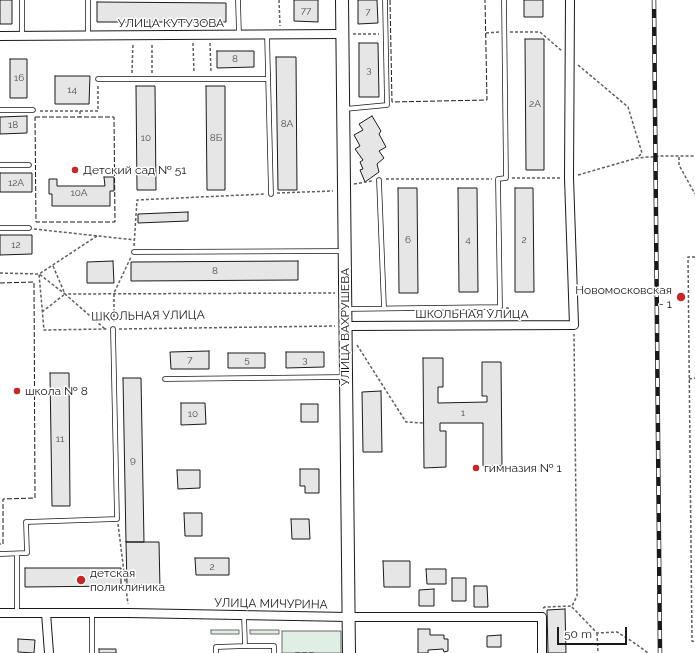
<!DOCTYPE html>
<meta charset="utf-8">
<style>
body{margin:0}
#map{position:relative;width:695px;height:653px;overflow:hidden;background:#fff;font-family:Raleway,sans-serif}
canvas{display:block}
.scale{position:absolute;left:557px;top:627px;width:70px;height:18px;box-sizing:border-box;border:2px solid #1a1a1a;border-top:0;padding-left:5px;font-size:12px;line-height:14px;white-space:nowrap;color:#1a1a1a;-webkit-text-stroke:3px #fff;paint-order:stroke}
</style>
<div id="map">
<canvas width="695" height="653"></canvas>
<div class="scale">50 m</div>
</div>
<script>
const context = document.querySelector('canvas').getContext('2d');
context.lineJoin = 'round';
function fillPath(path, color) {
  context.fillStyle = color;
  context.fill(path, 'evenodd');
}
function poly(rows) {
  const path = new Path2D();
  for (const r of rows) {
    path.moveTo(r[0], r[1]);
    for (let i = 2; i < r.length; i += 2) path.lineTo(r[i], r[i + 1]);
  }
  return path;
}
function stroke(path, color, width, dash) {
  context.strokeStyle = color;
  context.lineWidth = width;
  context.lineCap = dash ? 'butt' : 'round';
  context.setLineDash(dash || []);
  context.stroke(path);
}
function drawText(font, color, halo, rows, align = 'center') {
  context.font = font + ' Raleway,sans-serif';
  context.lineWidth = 3;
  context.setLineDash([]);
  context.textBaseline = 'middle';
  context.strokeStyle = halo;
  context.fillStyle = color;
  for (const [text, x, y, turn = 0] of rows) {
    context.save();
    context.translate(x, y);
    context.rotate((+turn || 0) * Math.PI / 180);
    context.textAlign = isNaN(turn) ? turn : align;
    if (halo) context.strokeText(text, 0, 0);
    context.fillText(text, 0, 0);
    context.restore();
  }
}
const green = poly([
 [211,630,239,630,239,634,211,634,211,630],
 [250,630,279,630,279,634,250,634,250,630],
 [282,631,341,631,341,653,282,653,282,631]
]);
const building = poly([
 [0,0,12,0,12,24,0,24,0,0],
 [294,0,318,0,318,22,294,21,294,0],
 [358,0,377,0,378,23,358,24,358,0],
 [524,0,543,0,543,17,524,17,524,0],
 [97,2,226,3,226,22,97,22,97,2],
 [525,39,544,39,544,170,526,170,525,39],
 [359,43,378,43,379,97,359,97,359,43],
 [217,51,254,51,254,67,217,68,217,51],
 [276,57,296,57,297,190,278,190,276,57],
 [10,59,27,59,27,98,10,98,10,59],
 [55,76,90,76,89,104,55,104,55,76],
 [136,86,155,86,156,190,137,190,136,86],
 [206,86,225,86,225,190,207,190,206,86],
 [27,116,27,133,0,134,0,117,27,116],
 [372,116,381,131,379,134,386,147,379,151,384,158,377,164,379,172,365,182,360,170,363,169,360,162,363,160,355,149,360,146,354,135,363,130,359,124,372,116],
 [0,173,32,173,32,192,0,192,0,173],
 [104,177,114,177,114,191,110,191,110,206,52,206,52,194,49,194,49,179,57,179,57,186,105,186,104,177],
 [398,188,417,188,418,293,399,293,398,188],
 [458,188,477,188,478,292,459,292,458,188],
 [515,188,533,188,534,292,515,292,515,188],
 [188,212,188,221,138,223,138,214,188,212],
 [0,235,32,235,32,254,0,255,0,235],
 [113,261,114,283,87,283,87,262,113,261],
 [298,261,298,280,131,281,131,262,298,261],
 [209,351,209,369,171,369,170,352,209,351],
 [286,352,324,352,324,367,286,368,286,352],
 [228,353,265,353,265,368,228,368,228,353],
 [423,358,443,358,443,387,438,387,438,403,487,402,487,396,482,396,482,362,501,362,502,466,483,466,483,423,440,423,440,431,446,431,446,467,424,468,423,358],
 [50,373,69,373,70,506,52,506,50,373],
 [123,378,141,378,144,542,126,542,123,378],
 [381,391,382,452,363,452,362,392,381,391],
 [181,403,205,403,206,424,181,425,181,403],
 [301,404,318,404,318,422,301,422,301,404],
 [300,469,319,469,319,493,305,493,305,486,300,486,300,469],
 [177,470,200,470,200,488,178,489,177,470],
 [184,513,202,513,202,536,185,536,184,513],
 [291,519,309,519,310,539,292,539,291,519],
 [126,542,159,542,160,588,146,589,146,585,127,585,126,542],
 [195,558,229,558,229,575,196,575,195,558],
 [383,561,410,561,410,587,384,587,383,561],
 [25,568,121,568,121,586,25,587,25,568],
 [426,569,446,569,446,584,427,584,426,569],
 [452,578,466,578,466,601,452,601,452,578],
 [474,586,487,586,488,607,474,607,474,586],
 [434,589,434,606,419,606,419,590,434,589],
 [565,609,566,653,548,653,547,610,565,609],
 [418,629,430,629,430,635,444,635,444,639,448,639,448,651,444,652,443,649,428,650,428,653,418,653,418,629],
 [501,635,501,647,487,647,487,636,501,635],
 [18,639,35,640,34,653,18,652,18,639],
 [99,649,116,649,116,653,99,653,99,649]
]);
const path = poly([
 [279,0,280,26],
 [510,32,540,32,562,51],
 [486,33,499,32],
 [353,34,379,34],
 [193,43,194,73],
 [210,43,211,73],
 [578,65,628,107,642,153,637,158],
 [132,73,133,43],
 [152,73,152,43],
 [40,111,98,111,98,85],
 [80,111,80,117],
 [679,157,679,165,695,194],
 [578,175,637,158,662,156,695,156],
 [512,178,560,178],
 [386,179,492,179],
 [354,184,372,181],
 [277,193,333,191],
 [34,229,135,240],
 [97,236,39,274,44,330,107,329],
 [134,246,137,200,265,194],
 [695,257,688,257,692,641,695,642],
 [53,266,65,294,105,329],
 [0,273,39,274,65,294,335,293],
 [506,308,509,308,514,316],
 [42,312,65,294],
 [114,322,114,293,131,257],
 [119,329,335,326],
 [357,345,406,422,424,423],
 [689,379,695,378],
 [118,524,128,604],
 [572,607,597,633,617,632,633,642,648,653],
 [543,608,545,607,572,606,577,596,574,334],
 [597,633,598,653]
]);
const service = poly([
 [88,0,88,35],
 [238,0,239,35],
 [267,34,271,194],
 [22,36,22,0],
 [98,79,268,79],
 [345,109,387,105,385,0],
 [0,110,33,110],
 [0,165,29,165],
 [379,180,384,308],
 [0,228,29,228],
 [134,252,343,251],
 [346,309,500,307,498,179,506,178,504,0],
 [165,379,345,377],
 [0,554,27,553,26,522,117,519,113,329],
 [17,554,17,613],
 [92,613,92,653],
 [244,615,245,646],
 [216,653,216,647,245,646,274,646,274,653]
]);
const minor = poly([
 [0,36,341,34],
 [345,326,574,325,569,178,570,0],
 [0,613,129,613,348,617,542,617,542,653],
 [46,613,49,653]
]);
const secondary = poly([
 [342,0,349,653]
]);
const rail = poly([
 [654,0,660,653]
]);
const fence = poly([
 [390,0,392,102,487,100,485,0],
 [35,117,114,117,115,222,36,222,35,117],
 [0,283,34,282,35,498,3,499,3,544,0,544],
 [295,653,315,653]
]);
const markers = [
 [75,170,4,"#c62828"],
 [681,297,5,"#c62828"],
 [17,391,4,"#c62828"],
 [476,468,4,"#c62828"],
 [81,580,5,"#c62828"]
];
const numberNames = [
 ["77",306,11],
 ["7",368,12],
 ["8",235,59],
 ["3",369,70],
 ["16",19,78],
 ["14",72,90],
 ["2А",535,104],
 ["8А",287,124],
 ["18",13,125],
 ["10",146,138],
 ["8Б",216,138],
 ["12А",16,183],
 ["10А",79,193],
 ["6",408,240],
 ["4",468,240],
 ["2",524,240],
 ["12",16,245],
 ["8",215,271],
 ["7",190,360],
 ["5",247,360],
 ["3",305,360],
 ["1",463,413],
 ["10",193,414],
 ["11",60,439],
 ["9",133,460],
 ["2",212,567]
];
const streetNames = [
 ["УЛИЦА КУТУЗОВА",171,23],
 ["ШКОЛЬНАЯ УЛИЦА",472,314],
 ["ШКОЛЬНАЯ УЛИЦА",148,316,-1],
 ["УЛИЦА ВАХРУШЕВА",345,327,-90],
 ["УЛИЦА МИЧУРИНА",271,604,1]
];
const poiNames = [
 ["Детский сад № 51",83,170],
 ["Новомосковская",672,290,"right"],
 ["- 1",672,304,"right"],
 ["школа № 8",25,391],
 ["гимназия № 1",484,468],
 ["детская",90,573],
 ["поликлиника",90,587]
];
fillPath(green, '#e0efe3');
stroke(green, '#6a6a6a', 1);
fillPath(building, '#e6e6e6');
stroke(building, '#1a1a1a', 1);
stroke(service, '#1a1a1a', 5.5);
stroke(minor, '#1a1a1a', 10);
stroke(secondary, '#1a1a1a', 14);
stroke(path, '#5f5f5f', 1.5, [3, 2]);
stroke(service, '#fff', 4);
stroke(minor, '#fff', 8);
stroke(secondary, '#fff', 12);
stroke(rail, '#1a1a1a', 4.5);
stroke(rail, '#fff', 3, [9]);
stroke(fence, '#1a1a1a', 1, [5, 2]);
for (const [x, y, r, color] of markers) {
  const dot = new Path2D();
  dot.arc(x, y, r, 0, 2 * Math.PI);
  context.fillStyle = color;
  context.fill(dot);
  stroke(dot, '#fff', 1.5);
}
drawText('10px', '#4d4d4d', null, numberNames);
drawText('12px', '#1a1a1a', '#fff', streetNames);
drawText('12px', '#1a1a1a', '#fff', poiNames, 'left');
</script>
